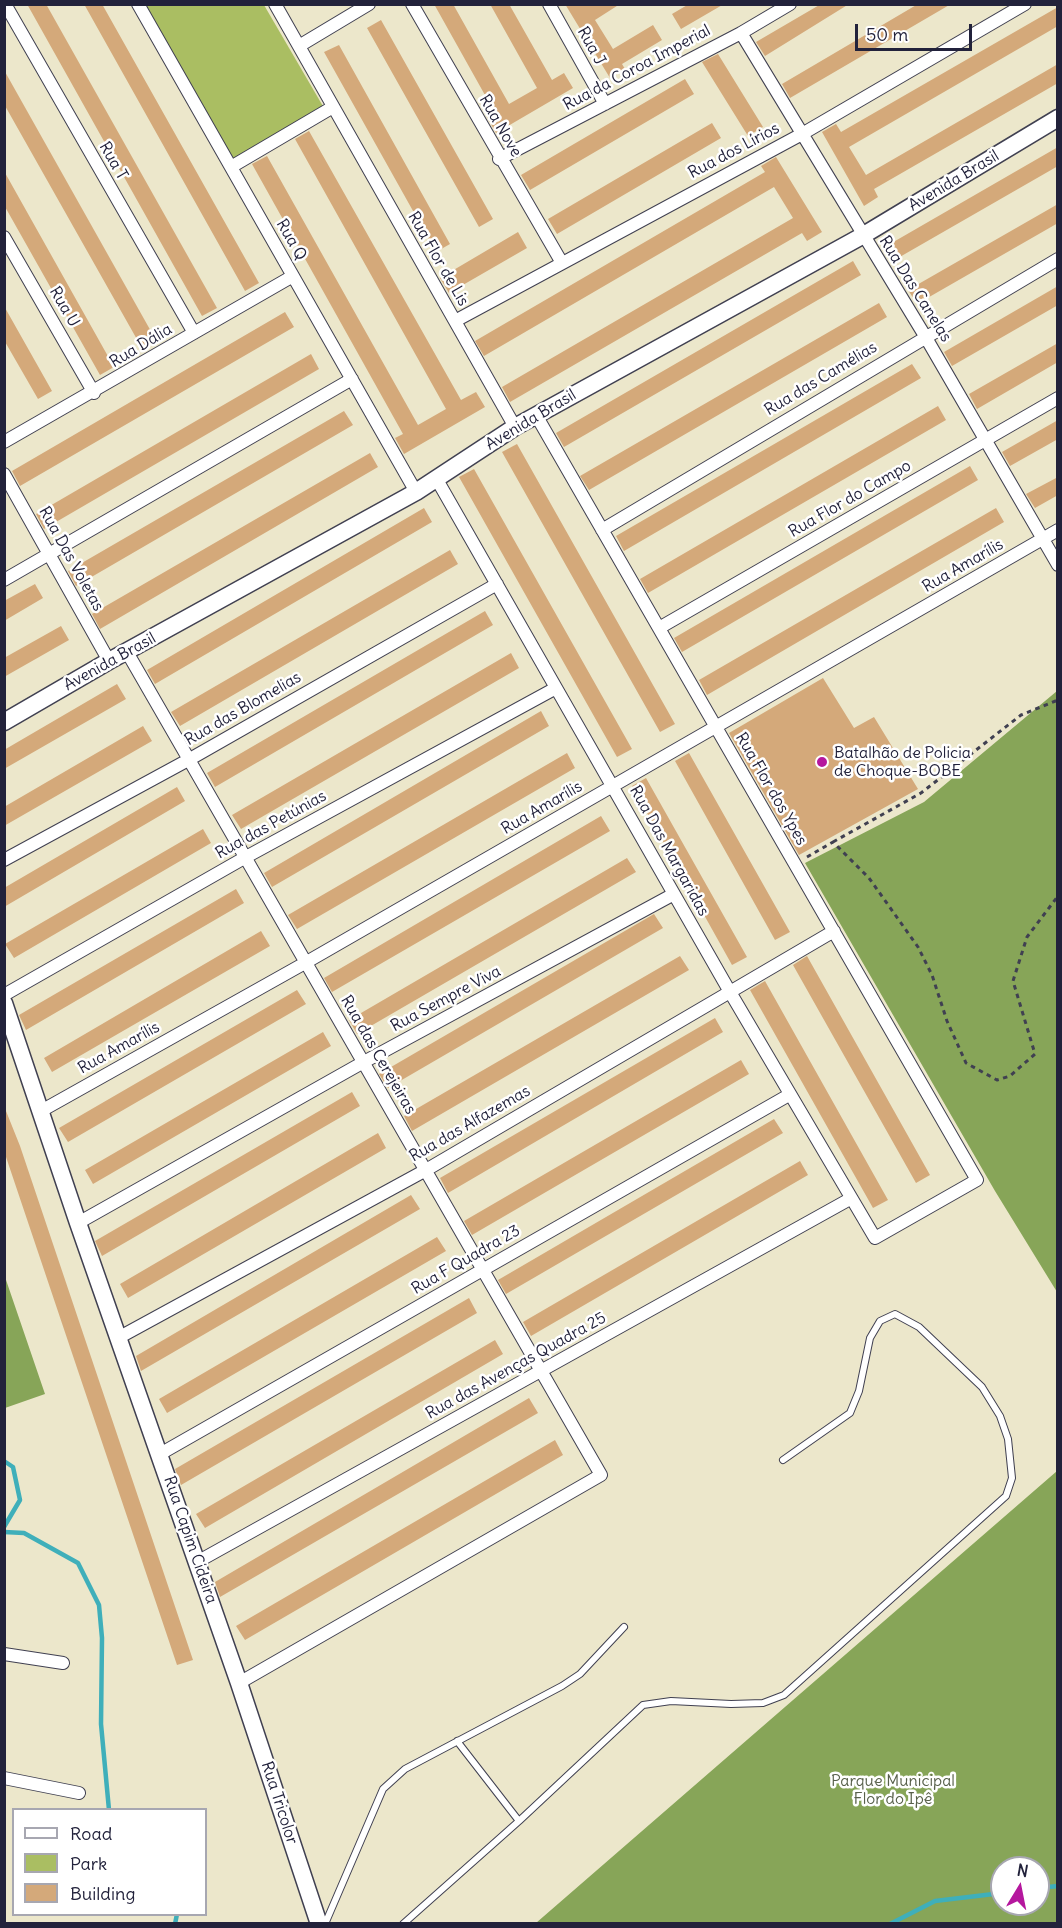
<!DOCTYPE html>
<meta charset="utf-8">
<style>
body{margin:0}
#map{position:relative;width:1062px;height:1928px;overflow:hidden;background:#ece7cb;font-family:Delius,sans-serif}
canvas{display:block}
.frame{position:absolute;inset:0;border:6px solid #22223b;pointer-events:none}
.legend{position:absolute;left:12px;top:1808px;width:195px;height:108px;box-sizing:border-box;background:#fff;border:2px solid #a7a7b1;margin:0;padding:8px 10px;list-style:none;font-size:18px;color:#22223b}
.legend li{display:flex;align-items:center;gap:12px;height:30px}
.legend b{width:30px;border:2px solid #a7a7b1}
.north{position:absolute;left:990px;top:1856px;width:60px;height:60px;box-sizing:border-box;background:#fff;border:2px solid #a7a7b1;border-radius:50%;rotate:10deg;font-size:16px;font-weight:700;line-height:24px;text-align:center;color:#22223b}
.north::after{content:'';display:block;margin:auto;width:21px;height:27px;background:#b5179e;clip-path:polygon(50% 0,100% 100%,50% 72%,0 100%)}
.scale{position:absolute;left:855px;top:24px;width:117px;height:27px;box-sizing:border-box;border:3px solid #22223b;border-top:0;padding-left:8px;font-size:18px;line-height:21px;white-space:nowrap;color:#22223b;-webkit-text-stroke:4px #fff;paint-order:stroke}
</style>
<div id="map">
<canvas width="1062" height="1928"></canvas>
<div class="frame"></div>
<ul class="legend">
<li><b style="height:8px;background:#fff"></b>Road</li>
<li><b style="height:16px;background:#aabe62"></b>Park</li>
<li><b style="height:16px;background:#d4a97a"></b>Building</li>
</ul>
<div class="north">N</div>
<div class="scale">50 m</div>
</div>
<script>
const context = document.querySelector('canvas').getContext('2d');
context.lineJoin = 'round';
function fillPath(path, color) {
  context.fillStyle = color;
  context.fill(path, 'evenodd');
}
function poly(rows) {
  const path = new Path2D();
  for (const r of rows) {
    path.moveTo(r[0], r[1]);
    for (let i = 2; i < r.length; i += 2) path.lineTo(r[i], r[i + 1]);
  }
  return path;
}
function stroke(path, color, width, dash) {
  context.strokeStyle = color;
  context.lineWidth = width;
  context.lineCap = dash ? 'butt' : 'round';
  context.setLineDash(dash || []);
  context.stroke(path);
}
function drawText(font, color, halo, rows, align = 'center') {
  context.font = font + ' Delius,sans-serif';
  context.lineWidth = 5;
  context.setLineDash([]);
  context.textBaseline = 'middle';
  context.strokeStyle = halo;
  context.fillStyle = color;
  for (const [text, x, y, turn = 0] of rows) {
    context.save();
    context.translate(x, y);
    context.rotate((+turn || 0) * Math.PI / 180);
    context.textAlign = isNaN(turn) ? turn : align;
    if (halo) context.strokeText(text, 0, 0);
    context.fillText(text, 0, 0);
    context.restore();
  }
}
const green = poly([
 [143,5,264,5,324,108,233,160]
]);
const forest = poly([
 [1057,691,1057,1292,995,1191,805,863,924,802],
 [5,1277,45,1394,5,1408,4,1408],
 [1057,1471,1057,1923,536,1923],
 [1002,1868,1038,1868,1038,1904,1002,1904]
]);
const stream = poly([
 [4,1461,13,1467,20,1500,4,1527],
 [4,1532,24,1533,78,1563,99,1605,102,1638,101,1724,109,1810],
 [1038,1888,1058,1886],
 [175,1924,177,1914],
 [890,1924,935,1901,1002,1893]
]);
const building = poly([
 [27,4,46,4,217,308,202,316],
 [84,4,102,4,259,283,245,291],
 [434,4,453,4,509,104,537,88,490,4,509,4,552,80,564,73,573,88,496,133,487,117,495,113],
 [565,4,620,4,595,20,613,49,653,25,662,40,622,64,625,69,610,78],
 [689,4,724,4,681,29,672,14],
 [821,4,849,4,765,56,756,42],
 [918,4,951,4,790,98,782,84],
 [1058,7,1058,26,849,147,866,175,1058,64,1058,83,874,189,878,197,864,206,822,132,836,124,841,132],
 [381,20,493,219,479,227,367,28],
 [339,45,450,244,436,252,324,52],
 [718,54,763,127,748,136,702,62],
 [4,70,157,342,143,350,4,104],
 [685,79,694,94,530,190,521,175],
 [712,123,721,138,557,234,548,219],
 [309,131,461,400,476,392,485,407,404,454,395,438,403,434,252,164,267,156,418,425,446,409,295,139],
 [1058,147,1058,166,891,262,883,248],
 [776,157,822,232,807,241,802,233,510,402,502,387,793,218,774,187,484,356,475,341,765,172,761,166],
 [4,171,114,367,100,375,4,205],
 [1058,204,1058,223,917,304,908,290],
 [518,232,527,248,449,293,440,278],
 [853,261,861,275,564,447,556,433],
 [1058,286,1058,305,952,366,944,352],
 [879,303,887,317,589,490,580,476],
 [4,306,52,391,38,399,4,340],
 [285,312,294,327,20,486,12,471],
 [1058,343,1058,362,977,409,969,394],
 [311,354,319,369,44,529,36,514],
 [912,364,921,378,624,551,616,536],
 [938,406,946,420,648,593,640,579],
 [344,411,353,425,76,586,68,571],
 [1058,420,1058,439,1010,466,1002,452],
 [517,444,675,724,660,732,502,452],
 [370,453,378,467,100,629,92,614],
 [970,466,978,480,682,652,674,638],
 [474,469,632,749,617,757,459,477],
 [1058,477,1058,495,1035,508,1026,494],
 [424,508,432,522,155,684,147,670],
 [996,508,1004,522,707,695,699,680],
 [450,550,458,564,180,726,171,712],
 [35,584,43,598,4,621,4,601],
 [485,611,493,625,215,787,207,773],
 [61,626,69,640,4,677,4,658],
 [511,653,519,668,241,829,232,815],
 [823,678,854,728,874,717,918,789,799,855,729,733],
 [117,684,126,699,4,769,4,750],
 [541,711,549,726,272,887,264,873],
 [143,726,152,741,4,826,4,807],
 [567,753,575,768,297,929,288,915],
 [689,753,790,932,775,940,675,761],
 [646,778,747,957,732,965,632,786],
 [177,787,185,801,4,907,4,888],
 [601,816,610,831,332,992,324,978],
 [203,829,211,843,14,958,5,944],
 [627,858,636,872,357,1034,349,1020],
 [236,889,244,903,26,1030,19,1015],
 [654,914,663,928,388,1088,379,1074],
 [261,931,270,946,52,1072,44,1058],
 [680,956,689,970,412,1131,404,1116],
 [807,956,930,1175,916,1183,793,965],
 [765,981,888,1200,873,1208,750,990],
 [297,990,306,1004,68,1142,59,1128],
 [715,1018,723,1032,448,1193,440,1178],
 [323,1032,331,1046,93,1184,85,1170],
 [741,1060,749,1074,472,1235,464,1221],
 [352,1092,360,1106,102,1256,95,1241],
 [4,1106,20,1146,193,1660,177,1665,4,1151],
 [774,1119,783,1133,506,1294,498,1280],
 [378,1133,386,1148,128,1298,120,1284],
 [800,1161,808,1175,531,1336,523,1322],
 [411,1195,420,1209,141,1371,136,1356],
 [437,1237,446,1251,167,1413,159,1399],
 [469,1298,477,1313,181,1485,175,1469],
 [495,1340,503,1354,205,1528,196,1514],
 [529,1398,538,1413,220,1597,215,1582],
 [555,1440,563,1455,245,1640,236,1626]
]);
const path = poly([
 [833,842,921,793,1021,715,1058,700],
 [807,857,833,842,869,878,918,947,932,975,947,1021,966,1063,997,1080,1010,1076,1035,1054,1013,981,1027,937,1058,896]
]);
const service = poly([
 [457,1741,519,1821],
 [325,1924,383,1789,405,1769,562,1686,580,1674,624,1627],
 [403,1924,519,1821,643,1705,671,1701,731,1704,763,1703,784,1695,1006,1496,1012,1478,1008,1439,1000,1416,982,1387,919,1327,895,1314,880,1321,870,1338,859,1391,850,1413,783,1460]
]);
const minor = poly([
 [5,4,194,333],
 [138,4,416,492],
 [275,4,515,427],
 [412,4,562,263],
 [549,4,605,104],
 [741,33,925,336,1058,565],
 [299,46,369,4],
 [499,159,741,33,790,4],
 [231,167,333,107],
 [4,237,94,393],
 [455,321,802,134,1025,4],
 [4,442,293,276],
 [4,474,109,661],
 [436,478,730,992,875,1238,977,1180,536,415],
 [602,530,1058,259],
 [4,580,352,379],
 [659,628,1058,398],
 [127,652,601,1475,239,1683],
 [4,860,190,759,497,584],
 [4,995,246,857,556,688],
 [41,1111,305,963,1058,530],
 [78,1223,362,1063,674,894],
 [118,1338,426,1170,834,931],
 [160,1454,789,1095],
 [197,1562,850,1199],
 [4,1654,63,1663],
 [4,1778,79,1793]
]);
const tertiary = poly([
 [4,722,109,661,416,492,515,427,862,236,1058,118],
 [4,1003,78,1223,239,1683,319,1924]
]);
const markers = [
 [822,762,6,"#b5179e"]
];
const streetNames = [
 ["Rua J",591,46,61],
 ["Rua da Coroa Imperial",637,68,-28],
 ["Rua Nove",500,126,60],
 ["Rua dos Lírios",734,151,-28],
 ["Rua T",113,161,60],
 ["Avenida Brasil",954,181,-31],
 ["Rua Q",291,240,60],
 ["Rua Flor de Lis",438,259,60],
 ["Rua Das Canelas",915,289,58],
 ["Rua U",64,307,60],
 ["Rua Dália",141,346,-31],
 ["Rua das Camélias",821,379,-31],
 ["Avenida Brasil",531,420,-31],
 ["Rua Flor do Campo",850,499,-30],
 ["Rua Das Voletas",71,559,61],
 ["Rua Amarílis",963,566,-30],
 ["Avenida Brasil",110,662,-29],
 ["Rua das Blomelias",243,709,-30],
 ["Rua Flor dos Ypes",771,789,60],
 ["Rua Amarílis",542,808,-30],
 ["Rua das Petúnias",271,825,-29],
 ["Rua Das Margaridas",669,851,61],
 ["Rua Sempre Viva",446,999,-28],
 ["Rua Amarílis",119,1048,-29],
 ["Rua das Cerejeiras",378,1055,60],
 ["Rua das Alfazemas",470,1124,-30],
 ["Rua F Quadra 23",466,1260,-30],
 ["Rua das Avenças Quadra 25",516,1366,-29],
 ["Rua Capim Cideira",190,1540,71],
 ["Rua Tricolor",279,1803,72]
];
const poiNames = [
 ["Batalhão de Policia",834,753],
 ["de Choque-BOBE",834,771]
];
const parkNames = [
 ["Parque Municipal",893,1781],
 ["Flor do Ipê",893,1799]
];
fillPath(green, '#aabe62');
fillPath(forest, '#87a558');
stroke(stream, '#3fafba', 4.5);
fillPath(building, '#d4a97a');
stroke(service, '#404051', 8);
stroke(minor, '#404051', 14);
stroke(tertiary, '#404051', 19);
stroke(path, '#404051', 3, [4.5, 4.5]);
stroke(service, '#fff', 6);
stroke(minor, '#fff', 12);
stroke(tertiary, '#fff', 16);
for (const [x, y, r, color] of markers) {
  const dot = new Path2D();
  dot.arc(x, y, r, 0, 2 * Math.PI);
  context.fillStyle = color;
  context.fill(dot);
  stroke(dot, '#fff', 2);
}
drawText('16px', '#22223b', '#fff', streetNames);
drawText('16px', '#22223b', '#fff', poiNames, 'left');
drawText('16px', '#58604b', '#fff', parkNames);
</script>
